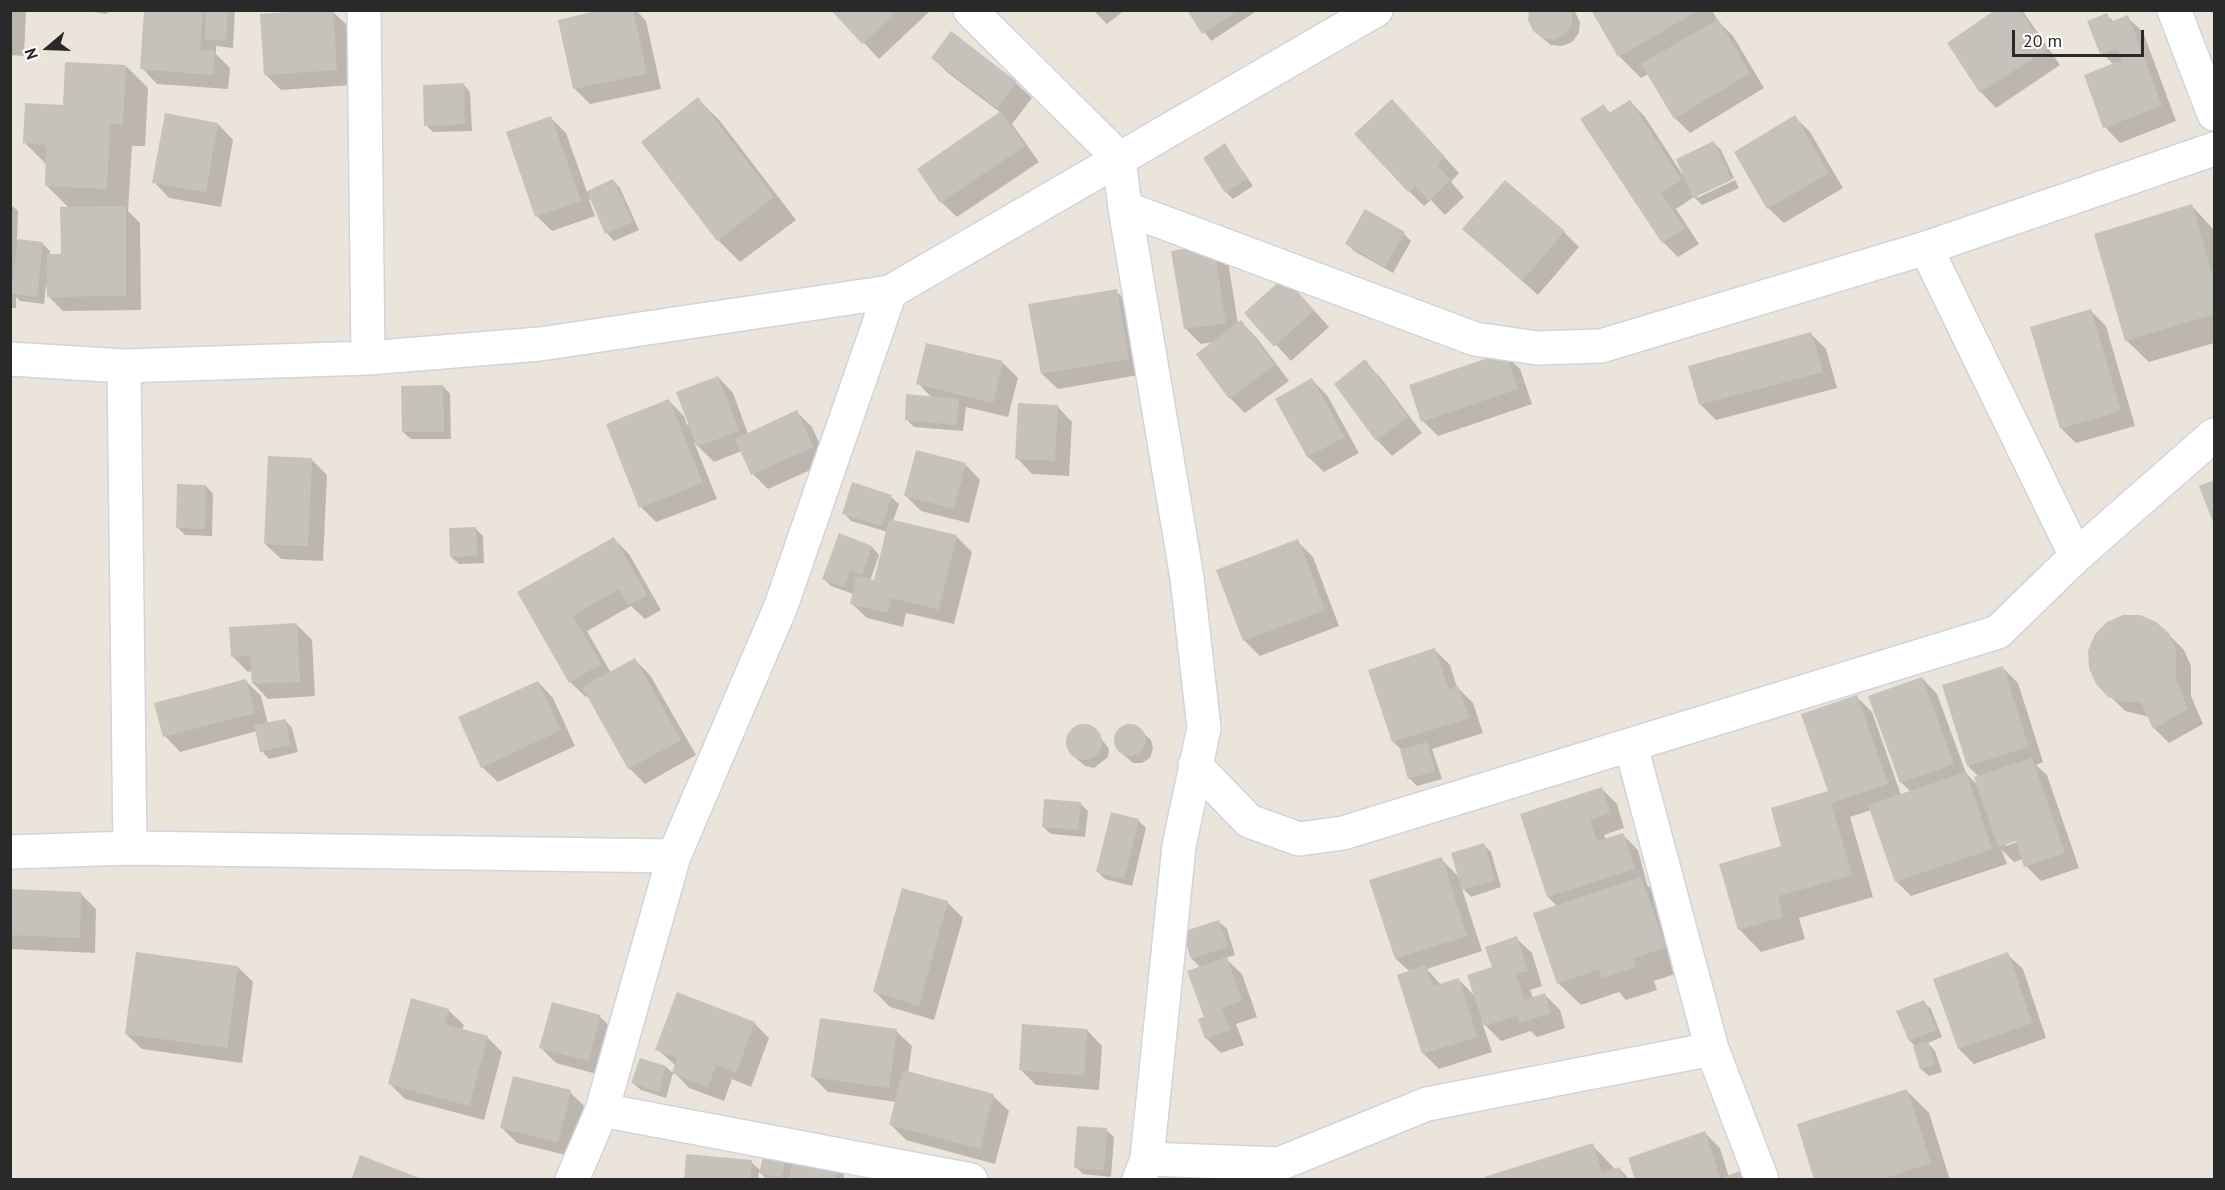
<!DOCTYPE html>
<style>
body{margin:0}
#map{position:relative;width:2225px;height:1190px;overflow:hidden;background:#ebe4db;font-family:"PT Sans",sans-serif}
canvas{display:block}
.frame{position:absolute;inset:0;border:12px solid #292929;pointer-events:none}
.north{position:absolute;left:18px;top:18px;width:60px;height:60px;-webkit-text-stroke:4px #fff;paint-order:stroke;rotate:251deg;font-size:16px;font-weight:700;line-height:24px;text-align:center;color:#292929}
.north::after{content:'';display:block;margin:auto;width:21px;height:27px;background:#292929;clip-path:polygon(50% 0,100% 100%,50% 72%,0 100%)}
.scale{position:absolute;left:2012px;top:30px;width:132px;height:27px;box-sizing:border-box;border:3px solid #292929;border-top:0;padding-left:8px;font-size:18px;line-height:21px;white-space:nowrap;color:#292929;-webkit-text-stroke:4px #fff;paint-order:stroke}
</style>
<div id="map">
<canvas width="2225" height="1190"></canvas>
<div class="frame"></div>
<div class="north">N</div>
<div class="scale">20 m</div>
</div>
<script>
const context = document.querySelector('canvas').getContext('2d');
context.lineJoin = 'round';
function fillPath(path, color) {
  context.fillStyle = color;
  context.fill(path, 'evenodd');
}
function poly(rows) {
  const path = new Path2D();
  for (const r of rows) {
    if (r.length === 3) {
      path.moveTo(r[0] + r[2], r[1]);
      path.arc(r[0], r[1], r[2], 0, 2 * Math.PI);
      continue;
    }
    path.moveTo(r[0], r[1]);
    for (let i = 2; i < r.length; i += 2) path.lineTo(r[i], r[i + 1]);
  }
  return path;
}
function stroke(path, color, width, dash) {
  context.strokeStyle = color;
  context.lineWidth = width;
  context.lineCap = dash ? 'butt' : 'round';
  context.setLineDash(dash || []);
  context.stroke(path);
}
const shadow = poly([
 [10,10,26,10,24,56,10,55],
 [79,10,108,10,107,14],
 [146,10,235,10,233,48,216,46,216,54,230,68,228,89,157,84,142,68],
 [607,10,636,10,646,21,661,89,590,104,575,89,560,21],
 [833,10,929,10,930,11,879,59],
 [1093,10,1125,10,1107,24],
 [1189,10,1258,10,1211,41],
 [1530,10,1574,10,1580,22,1579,33,1572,42,1562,46,1551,45,1542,38],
 [1593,10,1712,10,1718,21,1733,36,1764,88,1690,133,1675,118,1649,74,1641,78,1619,56],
 [1998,10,2022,10,2060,65,1996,108,1981,92,1949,43],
 [332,11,348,26,351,85,281,90,266,75],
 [2107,15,2114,22,2127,17,2143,32,2176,121,2120,143,2105,127,2114,65,2102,53],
 [952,33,1016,83,1032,98,1012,124,1039,162,957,217,941,202,919,169,1001,113,948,73,933,58],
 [126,66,148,88,145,146,132,146,128,211,140,223,141,310,63,311,48,296,46,285,44,304,20,301,16,297,16,308,10,308,10,204,18,211,17,241,43,244,50,251,50,256,63,255,69,208,46,185,47,165,25,143,65,107],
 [463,84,470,92,472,131,433,132,426,125],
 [698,99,720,121,796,220,740,262,718,240],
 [1630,101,1645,117,1682,174,1714,143,1721,150,1734,178,1697,195,1697,198,1735,180,1739,188,1702,205,1694,197,1676,209,1699,244,1678,257,1663,242,1603,106,1611,113],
 [1407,116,1459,173,1451,182,1464,197,1445,215,1431,200,1424,206,1409,191],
 [1795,117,1810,132,1843,188,1784,223,1768,208],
 [551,118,566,133,587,192,613,180,620,188,639,230,614,241,607,233,592,199,589,200,595,216,552,231,537,216],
 [218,124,233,140,221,207,169,198,154,182],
 [1225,145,1253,186,1233,199,1226,192],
 [2192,206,2214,230,2214,343,2149,362,2126,340],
 [1464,229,1564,232,1579,247,1538,295],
 [1404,234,1411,241,1393,273,1354,251,1347,244],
 [1173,252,1228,261,1238,324,1241,322,1256,337,1289,381,1245,413,1230,398,1215,342,1201,344,1186,329],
 [1116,291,1131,306,1144,374,1058,389,1042,374],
 [1299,294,1329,327,1291,361,1247,313],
 [2091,311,2106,326,2135,426,2076,443,2061,428],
 [1811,334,1826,349,1837,388,1716,420,1700,404],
 [1505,354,1520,369,1532,404,1438,436,1423,421],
 [1365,362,1380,377,1422,433,1392,456,1377,440,1336,384],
 [1003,363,1018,378,1008,417,966,407,963,431,914,427,906,419,932,398,918,383],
 [718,377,733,393,748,434,797,412,812,427,828,462,768,489,753,474,742,451,714,462,694,442,717,499,656,522,641,507,669,401,684,416,687,425,690,424],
 [1312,380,1327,395,1359,453,1324,472,1308,457,1277,400],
 [443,386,450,394,451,439,411,439,403,432],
 [1057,406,1072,422,1069,476,1032,474,1017,458],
 [311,459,327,475,323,561,281,559,265,544],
 [965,464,980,480,969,523,921,511,905,495],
 [2214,481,2214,521,2201,487],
 [206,486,213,494,212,536,185,535,178,528],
 [891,497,899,504,893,521,957,537,972,552,954,624,906,613,903,627,867,618,851,603,853,594,831,586,824,579,872,547,879,555,870,581,875,582,888,532,851,521,844,513],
 [476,529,483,536,484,563,459,564,451,557],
 [613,538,629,554,661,610,645,619,631,606,587,631,611,673,635,660,650,675,696,755,645,784,629,768,589,695,586,697,570,682,519,593],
 [1297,541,1313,557,1339,626,1260,656,1245,641,1218,571],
 [296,624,312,640,315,696,268,699,253,683,252,671,248,672,232,656],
 [2168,634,2184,650,2191,666,2191,696,2203,724,2169,743,2154,728,2150,717,2125,711,2097,683],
 [1435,650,1450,665,1457,687,1473,703,1483,733,1432,749,1442,779,1417,786,1409,778,1403,751,1393,742],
 [2003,668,2018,683,2043,762,2036,765,2047,775,2079,868,2041,881,2026,866,2023,859,2014,862,2001,849,2007,864,1911,896,1896,881,1871,810,1850,817,1873,897,1799,918,1805,939,1761,952,1739,929,1783,847,1830,792,1857,697,1872,712,1901,795,1911,792,1901,782,1922,678,1937,694,1966,773,1979,787,1979,777,1968,766],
 [2022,837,2023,840,2006,846,2006,843],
 [246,681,261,696,268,724,285,720,292,728,298,752,269,759,262,751,257,731,180,752,165,736],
 [538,682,553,698,575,746,498,782,482,767],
 [1082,726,1090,727,1097,733,1109,749,1108,757,1094,768,1085,766,1078,760,1070,752,1067,744,1068,735,1074,729],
 [1126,726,1135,726,1151,740,1153,749,1150,758,1142,763,1133,763,1117,749,1115,740,1118,731],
 [1602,789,1617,804,1624,828,1604,835,1606,840,1623,835,1638,850,1647,885,1663,901,1687,970,1654,981,1657,990,1626,1000,1619,992,1581,1005,1558,983,1558,907,1548,897],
 [1080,803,1088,811,1085,837,1051,834,1043,827],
 [1138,820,1146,828,1132,886,1105,879,1098,872],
 [1484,845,1491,852,1501,887,1471,897,1461,886,1482,951,1427,969,1441,985,1458,979,1477,998,1494,968,1516,938,1532,953,1542,986,1530,990,1533,998,1544,994,1560,1010,1565,1028,1537,1037,1531,1031,1501,1041,1482,1022,1492,1052,1439,1069,1424,1054,1398,976,1410,972,1396,959,1371,881,1441,859,1460,878],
 [903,890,948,903,963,918,934,1020,890,1007,875,992],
 [10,891,81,894,96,909,95,953,10,949],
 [1219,922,1227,929,1235,955,1225,958,1242,974,1257,1017,1236,1024,1244,1045,1221,1053,1206,1038,1201,968,1192,959],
 [2007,954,2023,969,2046,1038,1974,1064,1959,1049,1935,980],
 [238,967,253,982,242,1063,142,1049,126,1034],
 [1923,1002,1931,1009,1942,1037,1928,1043,1935,1051,1942,1072,1929,1076,1921,1069,1916,1047,1910,1041],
 [448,1010,464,1025,462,1030,487,1037,502,1052,484,1120,405,1099,390,1084],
 [600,1017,616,1032,604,1076,556,1063,541,1048],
 [754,1023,769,1038,751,1087,732,1079,724,1101,689,1088,674,1072,676,1066,657,1049],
 [1087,1030,1102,1046,1099,1090,1036,1085,1020,1069],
 [896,1031,912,1046,908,1073,993,1096,1009,1111,995,1164,906,1140,890,1124,896,1102,828,1092,813,1077],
 [666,1067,673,1073,666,1098,641,1090,633,1083],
 [1907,1091,1929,1113,1950,1180,1816,1180],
 [570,1092,585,1107,574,1157,517,1143,502,1128],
 [1106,1130,1114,1137,1111,1177,1083,1174,1076,1167],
 [1705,1133,1720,1148,1729,1177,1750,1180,1637,1180],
 [1592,1145,1616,1170,1620,1169,1630,1180,1486,1180],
 [766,1151,837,1167,844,1175,843,1180,767,1180,759,1171,758,1180,685,1180,751,1162,761,1171]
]);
const building = poly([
 [144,10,203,10,200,50,215,51,213,75,140,69],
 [206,10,228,10,226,41,205,39],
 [317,10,333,10,337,70,264,75,260,14],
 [600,10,633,10,647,74,573,89,558,20],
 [831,10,899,10,862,44],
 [1187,10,1239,10,1202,34],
 [1529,10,1572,10,1572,25,1564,35,1554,40,1542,38,1533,31,1528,20],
 [1591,10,1699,10,1618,57],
 [1995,10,2020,10,2046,50,1980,93,1947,43],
 [2107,13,2110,22,2128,15,2162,106,2103,128,2084,75,2122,60,2117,48,2100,54,2087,21],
 [1718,19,1750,73,1674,119,1641,64],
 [951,31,1017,82,997,108,931,58],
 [65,62,126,65,123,125,110,124,107,189,45,186,46,145,23,143,25,103,63,105],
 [464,83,465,124,424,126,423,85],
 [698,97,774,197,717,241,641,142],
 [1392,99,1445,157,1437,165,1450,180,1429,201,1415,186,1408,192,1354,134],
 [1630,100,1682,180,1661,193,1685,228,1662,243,1580,119,1604,104,1609,113],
 [1001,111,1025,146,940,203,917,169],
 [165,113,218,123,206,192,152,183],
 [1795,115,1829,173,1767,209,1734,152],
 [551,116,581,201,535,217,506,132],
 [1714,141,1732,180,1693,198,1676,159],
 [1225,143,1247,179,1225,193,1203,158],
 [613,179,633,222,605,234,587,191],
 [1505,180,1565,231,1522,281,1462,229],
 [2192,204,2214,280,2214,314,2125,341,2094,234],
 [126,206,126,296,47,297,47,254,61,254,60,207],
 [1365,209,1405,232,1385,267,1345,244],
 [18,239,43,242,37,297,11,294],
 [1213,244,1226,323,1184,329,1171,251],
 [1284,277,1314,310,1274,347,1244,313],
 [1117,289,1129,359,1041,374,1028,304],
 [2091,309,2121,411,2060,429,2030,327],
 [1241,320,1275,365,1229,399,1196,354],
 [1811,332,1823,372,1699,405,1688,366],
 [926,343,1003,361,993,403,916,384],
 [1505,352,1518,389,1421,422,1409,385],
 [1365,359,1408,417,1376,441,1334,384],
 [718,376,739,431,697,447,676,392],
 [1312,378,1345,437,1307,457,1275,399],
 [443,385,444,432,402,432,401,386],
 [906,394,959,399,956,425,905,420],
 [669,399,703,483,639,508,606,424],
 [1018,403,1058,405,1055,461,1015,459],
 [797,410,813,447,751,475,735,439],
 [916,450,966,463,954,509,904,496],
 [268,456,312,458,308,546,264,544],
 [2214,480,2214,525,2199,486],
 [852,482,892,495,882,526,842,514],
 [177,484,206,485,205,529,176,528],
 [889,519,957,535,939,610,891,598,888,613,850,604,856,576,874,580],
 [476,527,477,556,450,557,449,528],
 [839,533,872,546,862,575,850,571,844,587,822,579],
 [614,537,647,595,628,605,619,589,573,616,601,664,569,683,517,592],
 [1298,539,1325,610,1243,641,1216,570],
 [2123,615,2140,615,2156,622,2169,633,2176,650,2176,680,2188,709,2153,729,2141,702,2124,702,2108,697,2096,684,2089,668,2088,651,2095,634,2107,622],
 [297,623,300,682,252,684,250,656,231,657,229,627],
 [1435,648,1449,690,1458,686,1469,718,1392,742,1368,670],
 [635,658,681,740,628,769,582,687],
 [2003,666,2029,747,1967,766,1942,685],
 [1922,677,1954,764,1900,783,1868,696],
 [246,679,255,713,163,737,154,703],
 [538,681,561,730,481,768,458,717],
 [1857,695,1888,784,1831,803,1852,875,1778,896,1783,917,1738,930,1719,864,1781,846,1771,808,1828,791,1801,714],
 [285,719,291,745,260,752,254,725],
 [1084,742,18],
 [1130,740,16],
 [1427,742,1435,771,1408,779,1400,750],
 [2032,758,2065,853,2024,867,2016,841,1998,847,1974,777],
 [1966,772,1992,849,1895,882,1868,805],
 [1602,787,1610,813,1590,820,1597,841,1623,833,1635,869,1547,897,1520,814],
 [1044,799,1081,802,1078,830,1042,827],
 [1111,812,1139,819,1124,879,1096,872],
 [1484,843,1495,880,1462,890,1451,853],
 [1442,857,1467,936,1395,959,1369,880],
 [1641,877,1666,947,1633,959,1636,967,1602,978,1599,969,1557,984,1533,913],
 [902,888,948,901,919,1006,873,992],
 [10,889,81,892,80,938,10,935],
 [1219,920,1228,947,1191,959,1182,932],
 [1517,936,1528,971,1516,974,1524,1000,1545,993,1551,1013,1520,1023,1518,1015,1484,1026,1467,975,1492,967,1485,947],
 [136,952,238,966,227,1048,125,1034],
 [2008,952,2032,1023,1958,1049,1933,979],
 [1227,957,1242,1001,1222,1008,1230,1030,1205,1039,1198,1019,1204,1017,1187,971],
 [1426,965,1433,986,1459,978,1477,1037,1422,1054,1397,975],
 [677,992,755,1022,736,1073,716,1065,708,1087,672,1073,677,1058,655,1050],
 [411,998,449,1009,445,1024,488,1036,469,1106,388,1084],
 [1924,1000,1936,1030,1909,1041,1896,1011],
 [552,1002,601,1015,588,1061,539,1048],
 [820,1018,897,1029,889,1088,811,1077],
 [1022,1024,1087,1029,1084,1076,1019,1070],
 [1928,1042,1935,1064,1920,1069,1913,1046],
 [640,1058,666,1066,659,1092,631,1083],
 [903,1070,994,1094,980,1149,889,1125],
 [513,1076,571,1090,558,1142,500,1128],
 [1907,1089,1931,1163,1879,1180,1814,1180,1797,1124],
 [1077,1126,1107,1128,1104,1170,1074,1168],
 [1705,1131,1720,1178,1743,1170,1746,1180,1635,1180,1628,1158],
 [1593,1143,1602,1173,1620,1167,1624,1180,1485,1180,1484,1177],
 [765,1149,787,1155,781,1178,759,1173],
 [686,1154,752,1160,750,1180,684,1180],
 [360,1155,422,1179,422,1180,351,1180],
 [793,1158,837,1166,835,1180,789,1180]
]);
const minor = poly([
 [364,10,368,358],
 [970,10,1119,158,1125,208,1187,578,1204,728,1179,846,1147,1159,1139,1180],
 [2174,10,2214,114],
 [1125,208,1475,339,1537,348,1601,346,1926,248,2214,149],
 [1926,248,2076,556],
 [10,359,124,366,368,358,540,344,890,292,1376,10],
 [124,366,130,848],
 [1631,746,1712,1049,1762,1180],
 [1195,765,1249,821,1299,839,1343,833,1998,632,2076,556,2214,435],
 [10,852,130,848,674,856],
 [602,1110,971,1180],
 [1147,1159,1279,1164,1427,1104,1712,1049],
 [572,1180,602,1110,674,856,781,606,890,292]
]);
fillPath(shadow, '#0003');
fillPath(building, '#c6c1bb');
stroke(minor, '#d0d4e1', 36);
stroke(minor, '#fff', 33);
</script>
